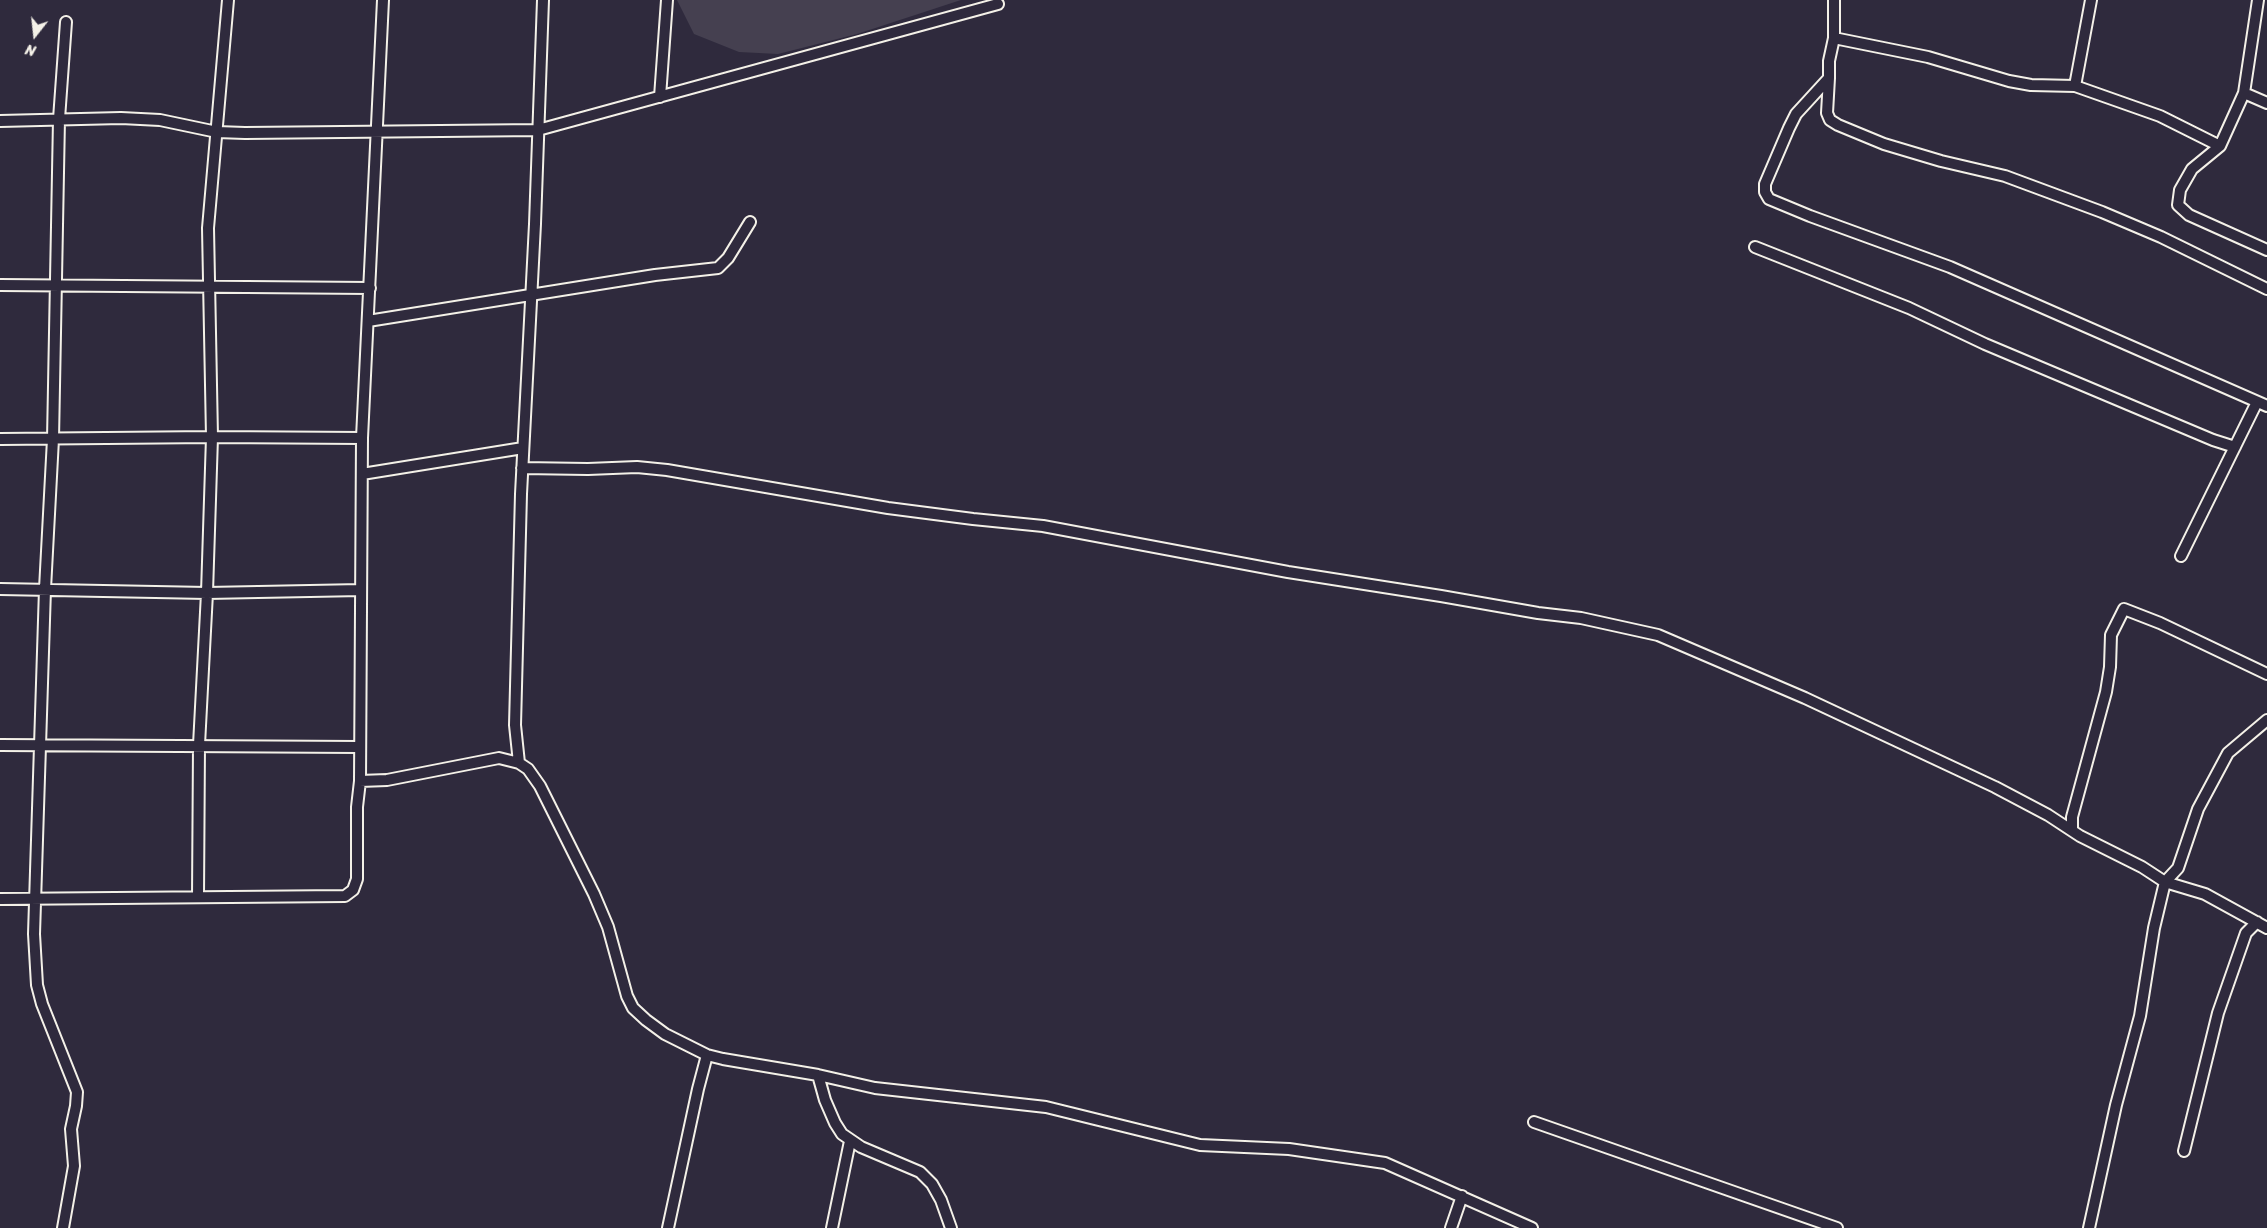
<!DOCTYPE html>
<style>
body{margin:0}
#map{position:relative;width:2267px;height:1228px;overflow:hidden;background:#2f2a3d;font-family:Sriracha,sans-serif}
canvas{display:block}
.north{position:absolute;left:10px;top:10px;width:50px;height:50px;-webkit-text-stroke:4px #2f2a3d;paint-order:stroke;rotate:196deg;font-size:14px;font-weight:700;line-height:20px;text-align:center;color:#f4f1e8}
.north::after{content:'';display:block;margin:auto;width:18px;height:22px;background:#f4f1e8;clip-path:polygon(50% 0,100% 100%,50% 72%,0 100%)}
</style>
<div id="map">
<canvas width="2267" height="1228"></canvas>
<div class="north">N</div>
</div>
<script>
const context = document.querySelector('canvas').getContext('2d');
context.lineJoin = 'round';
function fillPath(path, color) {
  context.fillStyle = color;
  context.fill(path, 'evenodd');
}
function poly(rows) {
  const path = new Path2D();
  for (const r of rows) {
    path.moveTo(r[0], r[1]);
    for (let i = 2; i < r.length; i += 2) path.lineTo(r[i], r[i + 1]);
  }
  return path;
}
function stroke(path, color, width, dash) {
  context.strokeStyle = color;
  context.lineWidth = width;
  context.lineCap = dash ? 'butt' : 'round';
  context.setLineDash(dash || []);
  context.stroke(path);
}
const green = poly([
 [677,0,961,0,857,34,778,54,739,52,694,34]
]);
const minor = poly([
 [383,0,362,438,360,781,387,780,499,758,519,763,528,769,540,786,594,894,608,927,627,996,633,1008,646,1020,665,1034,707,1055,723,1059,818,1075,875,1088,1046,1107,1200,1145,1289,1149,1385,1163,1532,1228],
 [1834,0,1834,38,1829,61,1829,78,1796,114,1789,128,1765,184,1765,192,1769,199,1810,216,1950,267,2267,406],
 [2258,0,2244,93,2220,146,2192,169,2180,190,2178,205,2189,215,2267,250],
 [1834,38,1928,57,2009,81,2031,85,2075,86,2091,0],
 [1829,78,1827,113,1830,120,1838,125,1884,144,1941,161,2005,176,2102,212,2161,237,2267,289],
 [2075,86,2160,116,2220,146],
 [2244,93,2267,103],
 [660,97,667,0],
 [0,121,121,118,160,120,217,132,245,133,538,130,998,4],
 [1755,247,1909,308,1985,344,2213,440,2235,447],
 [0,285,370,288],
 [368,321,655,275,718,268,728,258,750,222],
 [0,439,212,437,362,438],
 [522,468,588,469,637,467,667,470,888,508,973,519,1043,526,1288,572,1441,596,1538,613,1581,618,1658,635,1805,698,1995,787,2048,815,2080,836,2142,867,2165,882,2205,894,2267,928],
 [362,474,523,448],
 [2181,556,2257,402],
 [0,589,207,593,361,590],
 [0,745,359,747],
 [519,763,515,725,521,494,535,224,543,0],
 [2072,829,2072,817,2106,692,2110,667,2111,635,2124,609,2160,623,2267,674],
 [198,897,199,745,207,593,212,437,208,228,228,0],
 [0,899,345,896,353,890,357,879,357,807,360,781],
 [818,1075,825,1100,835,1123,842,1134,861,1147,920,1172,932,1184,941,1200,951,1228],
 [1534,1122,1837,1228],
 [2184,1151,2218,1013,2246,933,2257,922],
 [63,1228,74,1166,71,1129,76,1106,77,1092,42,1004,37,985,34,934,45,589,53,439,59,119,66,22],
 [668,1228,698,1089,707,1055],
 [832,1228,850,1141],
 [1451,1228,1462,1196],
 [2089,1228,2116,1105,2140,1016,2154,928,2165,882,2178,868,2198,809,2228,753,2267,720]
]);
fillPath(green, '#454050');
stroke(minor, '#f4f1e8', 14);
stroke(minor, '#2f2a3d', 10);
</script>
